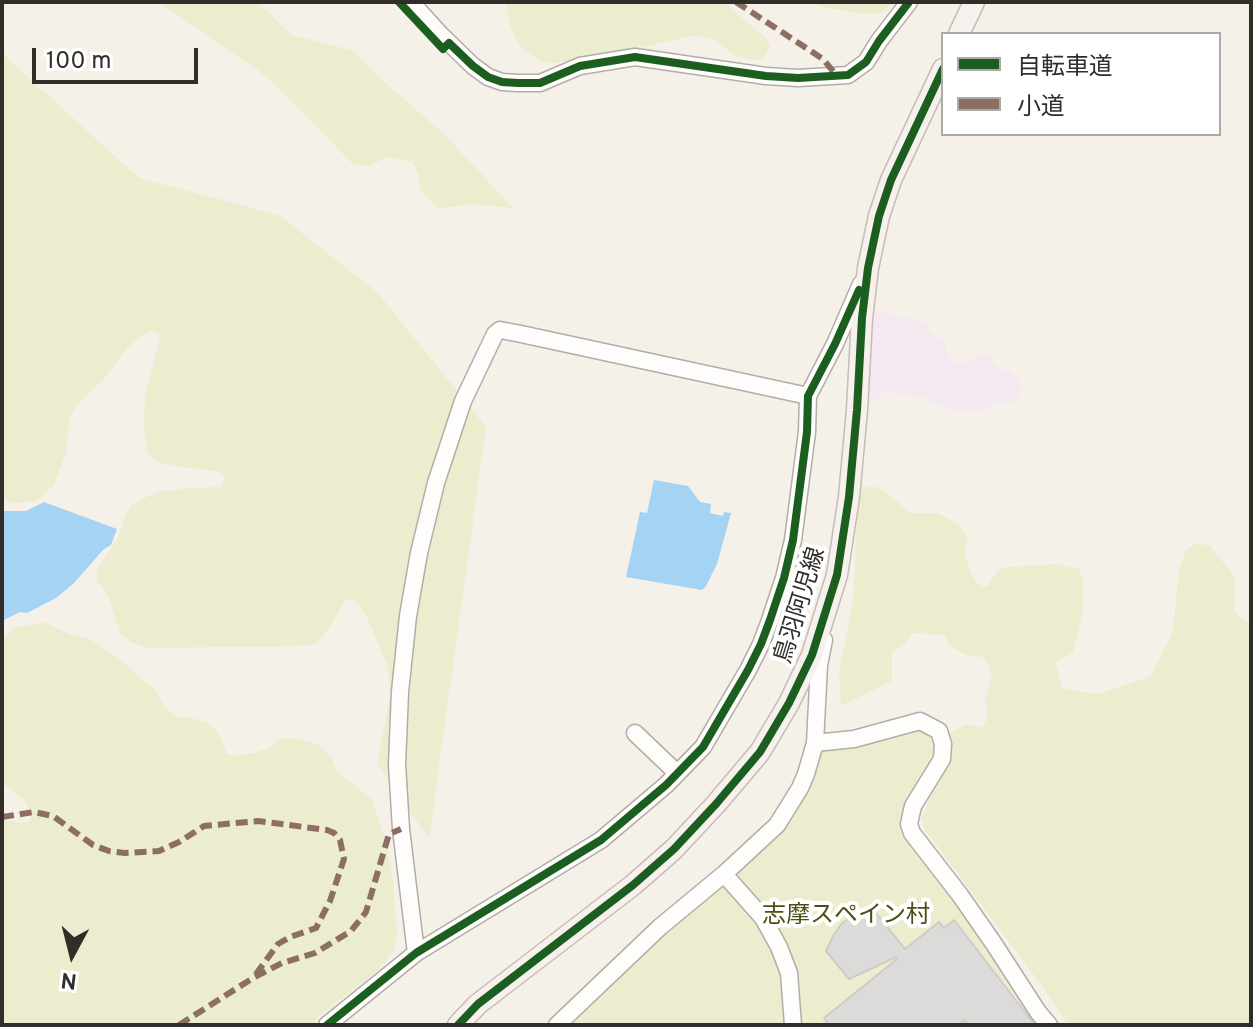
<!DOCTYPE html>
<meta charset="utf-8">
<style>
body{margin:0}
#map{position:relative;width:1253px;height:1027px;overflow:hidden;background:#f5f1e9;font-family:Overpass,"Noto Sans JP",sans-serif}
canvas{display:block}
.frame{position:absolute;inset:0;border:4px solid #312e29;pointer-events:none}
.legend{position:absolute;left:941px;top:32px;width:280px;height:104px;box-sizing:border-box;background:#fff;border:2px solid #adaba9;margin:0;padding:10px 14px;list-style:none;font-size:24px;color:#312e29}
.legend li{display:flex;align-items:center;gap:16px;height:40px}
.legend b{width:40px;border:2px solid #adaba9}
.north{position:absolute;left:32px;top:915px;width:80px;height:80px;-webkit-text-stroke:6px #fff;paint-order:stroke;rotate:187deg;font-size:22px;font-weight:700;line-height:32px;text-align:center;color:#312e29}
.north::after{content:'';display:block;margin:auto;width:28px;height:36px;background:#312e29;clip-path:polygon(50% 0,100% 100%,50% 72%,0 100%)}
.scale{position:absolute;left:32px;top:48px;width:166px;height:36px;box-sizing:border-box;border:4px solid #312e29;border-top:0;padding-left:10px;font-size:24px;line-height:28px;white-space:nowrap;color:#312e29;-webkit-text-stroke:6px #fff;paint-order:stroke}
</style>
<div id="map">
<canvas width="1253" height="1027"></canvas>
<div class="frame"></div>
<ul class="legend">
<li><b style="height:10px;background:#1b5e20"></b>自転車道</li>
<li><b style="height:10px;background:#8d6e63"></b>小道</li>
</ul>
<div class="north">N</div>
<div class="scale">100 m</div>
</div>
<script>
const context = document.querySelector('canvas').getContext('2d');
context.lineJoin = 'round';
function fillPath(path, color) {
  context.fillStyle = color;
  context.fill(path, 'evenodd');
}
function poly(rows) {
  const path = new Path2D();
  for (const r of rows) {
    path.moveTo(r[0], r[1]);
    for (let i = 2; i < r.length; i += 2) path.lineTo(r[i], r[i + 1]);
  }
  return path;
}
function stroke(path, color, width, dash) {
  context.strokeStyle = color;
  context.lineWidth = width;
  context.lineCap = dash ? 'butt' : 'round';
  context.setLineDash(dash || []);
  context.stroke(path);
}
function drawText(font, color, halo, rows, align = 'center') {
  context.font = font + ' Overpass,"Noto Sans JP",sans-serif';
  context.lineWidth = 8;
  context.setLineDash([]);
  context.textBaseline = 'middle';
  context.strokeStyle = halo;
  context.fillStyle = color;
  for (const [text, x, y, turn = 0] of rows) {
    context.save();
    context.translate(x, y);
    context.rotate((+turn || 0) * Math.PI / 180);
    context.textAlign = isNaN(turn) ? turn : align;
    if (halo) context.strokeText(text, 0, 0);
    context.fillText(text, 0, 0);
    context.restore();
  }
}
const education = poly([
 [867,308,926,323,929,331,945,341,947,356,954,362,967,362,985,354,990,355,995,364,1002,370,1010,371,1020,381,1021,387,1018,402,1002,404,994,402,982,412,977,408,973,410,953,410,920,397,886,391,861,413]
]);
const green = poly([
 [158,2,258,2,292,35,354,51,380,78,445,135,513,208,470,204,438,209,420,190,418,173,412,162,386,157,371,165,354,165,266,76],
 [506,2,725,2,735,12,766,38,770,48,765,55,759,60,751,60,732,54,717,41,704,37,691,36,617,53,554,63,540,61,522,49,515,38,510,25],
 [814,2,895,2,880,13,857,13,823,7],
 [2,41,6,57,139,178,279,215,378,293,486,427,429,839,377,764,390,698,388,667,366,615,358,604,351,599,345,601,328,629,317,643,305,646,146,648,129,641,120,633,109,598,97,580,97,570,119,536,124,518,131,506,138,501,157,492,186,488,220,487,225,478,219,471,179,467,163,464,150,457,147,451,144,431,145,395,158,346,159,335,157,332,152,331,143,335,127,348,104,379,75,407,69,421,66,453,54,485,36,501,13,503,2,499],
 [864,486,876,487,887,493,910,513,938,513,960,525,967,539,964,554,974,579,981,587,988,586,998,570,1006,567,1058,564,1079,569,1083,582,1082,618,1073,652,1055,662,1063,689,1099,694,1151,676,1173,632,1179,569,1186,550,1196,543,1210,546,1234,576,1234,611,1251,626,1251,1025,1068,1025,1042,986,923,827,922,817,935,786,916,814,915,823,919,834,976,904,1056,1025,569,1025,715,886,784,827,818,745,921,716,941,728,946,766,951,755,949,734,965,725,982,727,988,718,985,701,991,681,990,666,983,657,966,655,950,646,945,635,912,633,904,645,892,652,892,681,841,706,839,673,854,596,857,501],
 [44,622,69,634,88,638,117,657,157,692,165,707,178,718,191,718,208,723,217,731,227,754,235,756,254,753,269,748,279,739,295,738,319,745,332,758,337,772,371,798,387,846,393,882,397,934,394,950,378,970,318,1017,313,1025,2,1025,2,819,24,823,29,821,32,814,24,800,2,782,2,637,14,628]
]);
const water = poly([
 [654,480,688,486,700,502,711,504,710,513,723,516,724,512,731,513,717,564,706,586,702,590,626,577,640,512,647,513],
 [44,502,117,529,111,545,103,550,74,583,56,598,27,613,20,612,2,621,2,511,26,511]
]);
const building = poly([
 [874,911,905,949,939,922,944,928,954,920,1035,1025,968,1025,965,1020,959,1025,829,1025,824,1018,897,959,896,957,849,979,826,951,833,936,842,923,857,914,874,911]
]);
const minor = poly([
 [411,2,440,34,473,66,488,77,502,82,518,83,540,83,580,66,635,57,766,76,798,78,848,75,866,62,879,41,909,2],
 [635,733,677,773],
 [815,743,854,739,920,721,939,731,943,744,942,759,913,806,909,824,912,833,960,895,994,944,1038,1012,1049,1025],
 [724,874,763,918,779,947,789,973,793,1025],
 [416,953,401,829,397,764,400,692,408,616,419,553,436,483,463,401,495,334,500,330,521,334,808,396],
 [327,1025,416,953,601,840,666,785,703,747,748,670,761,644,770,620,784,578,793,540,807,432,808,396,835,344,861,284],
 [557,1025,660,927,724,874,777,825,800,788,806,774,815,743,819,665,824,640]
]);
const major = poly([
 [959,34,974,2],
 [458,1025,478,1004,633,885,674,849,716,804,760,752,789,703,812,655,837,575,849,497,857,410,862,318,868,268,879,216,891,180,943,69]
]);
const quiet = poly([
 [736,2,823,59,837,76],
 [2,817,34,812,53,816,93,845,109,851,125,853,159,851,179,842,204,826,214,825,258,821,327,830,334,833,340,840,344,859,330,901,316,928,290,937,278,944,253,978],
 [179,1025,253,978,282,963,315,953,351,931,366,912,389,834,401,829]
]);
const cycleway = poly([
 [399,2,443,49,449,43,473,66,488,77,502,82,518,83,540,83,580,66,635,57,766,76,798,78,848,75,866,62,879,41,909,2],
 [327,1025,416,953,601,840,666,785,703,747,748,670,761,644,770,620,784,578,793,540,807,432,808,396,835,344,859,290],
 [458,1025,478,1004,633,885,674,849,716,804,760,752,789,703,812,655,837,575,849,497,857,410,862,318,868,268,879,216,891,180,943,69]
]);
const streetNames = [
 ["鳥羽阿児線",802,606,-73]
];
const parkNames = [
 ["志摩スペイン村",846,917]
];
fillPath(education, '#f4e9f0');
fillPath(green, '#ececce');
fillPath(water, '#a5d3f4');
fillPath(building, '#dddbd9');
stroke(building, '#cecccb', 2);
stroke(minor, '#b1aea8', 19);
stroke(major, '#c6bcb4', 23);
stroke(minor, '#fefdfc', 16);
stroke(major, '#f7f1ed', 20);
stroke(quiet, '#8d6e63', 6, [12, 6]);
stroke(cycleway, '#1b5e20', 8);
drawText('24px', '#312e29', '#fff', streetNames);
drawText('24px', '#4d4e14', '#fff', parkNames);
</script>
